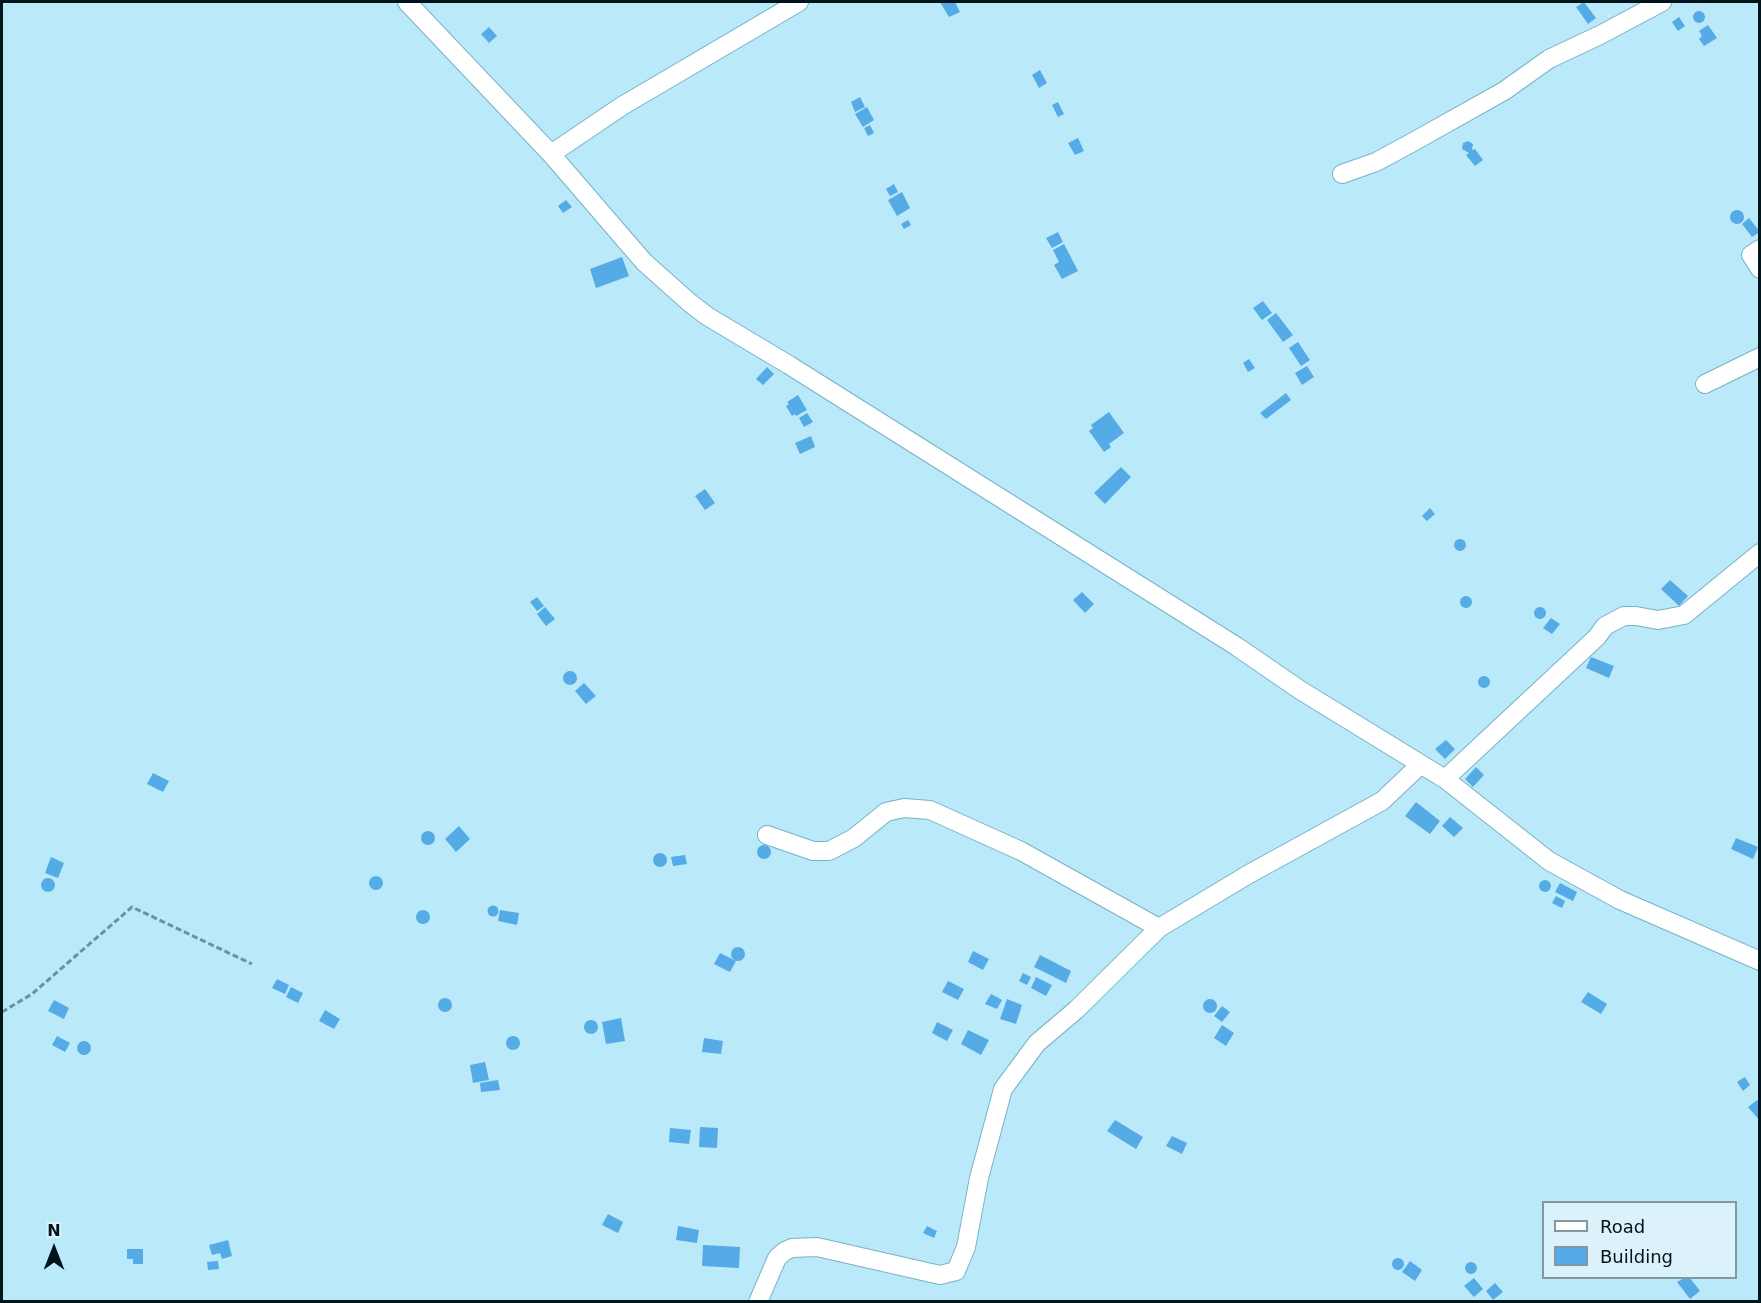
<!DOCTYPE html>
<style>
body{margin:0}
#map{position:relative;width:1761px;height:1303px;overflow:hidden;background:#bae9f9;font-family:"DejaVu Sans",sans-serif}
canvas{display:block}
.frame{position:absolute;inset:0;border:3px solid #00141b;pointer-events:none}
.legend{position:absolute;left:1542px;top:1201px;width:195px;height:78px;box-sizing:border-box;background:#dbf2fa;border:2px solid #8399a1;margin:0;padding:8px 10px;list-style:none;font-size:18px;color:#00141b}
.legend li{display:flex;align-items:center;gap:12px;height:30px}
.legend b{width:30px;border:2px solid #8399a1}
.north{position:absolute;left:24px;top:1219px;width:60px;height:60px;-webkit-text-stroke:4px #dbf2fa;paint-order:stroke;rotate:0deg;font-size:16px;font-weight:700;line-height:24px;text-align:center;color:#00141b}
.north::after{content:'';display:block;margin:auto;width:21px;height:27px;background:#00141b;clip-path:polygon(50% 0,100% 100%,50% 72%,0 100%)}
</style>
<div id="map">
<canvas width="1761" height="1303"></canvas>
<div class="frame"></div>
<ul class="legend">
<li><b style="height:8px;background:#fff"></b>Road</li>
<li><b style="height:16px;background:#54abe5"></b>Building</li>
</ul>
<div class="north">N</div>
</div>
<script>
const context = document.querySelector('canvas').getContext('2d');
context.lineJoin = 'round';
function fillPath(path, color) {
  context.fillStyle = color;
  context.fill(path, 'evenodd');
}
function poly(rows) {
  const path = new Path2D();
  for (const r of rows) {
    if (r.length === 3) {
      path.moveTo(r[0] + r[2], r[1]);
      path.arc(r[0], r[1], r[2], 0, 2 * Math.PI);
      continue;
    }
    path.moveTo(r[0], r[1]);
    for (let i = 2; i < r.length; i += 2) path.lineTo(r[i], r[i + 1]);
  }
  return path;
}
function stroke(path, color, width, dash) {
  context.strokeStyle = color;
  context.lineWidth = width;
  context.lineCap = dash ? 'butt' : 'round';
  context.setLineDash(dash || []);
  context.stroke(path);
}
const building = poly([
 [940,2,955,2,960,12,949,17],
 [1584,2,1596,18,1588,24,1576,7],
 [1699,17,6],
 [1679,17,1685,26,1678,31,1672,22],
 [1708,25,1717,38,1704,46,1699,39,1702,36,1699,31],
 [489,27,497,36,489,43,481,34],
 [1040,70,1047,83,1039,88,1032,75],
 [860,97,865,107,855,112,851,102],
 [1058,102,1064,114,1058,117,1052,105],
 [867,107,874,120,863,127,855,114],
 [870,125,874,133,868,136,864,128],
 [1078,138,1084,151,1075,155,1068,143],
 [1468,141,1473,144,1472,150,1475,149,1483,160,1475,166,1466,155,1469,153,1462,149,1463,143],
 [894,184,898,192,890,196,886,189],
 [902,192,910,208,897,216,888,200],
 [566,200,572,207,563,213,558,206],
 [1737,217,7],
 [1749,218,1760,232,1752,237,1742,224],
 [908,220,911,225,904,229,901,224],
 [1058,232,1063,242,1052,248,1046,238],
 [1064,244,1078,271,1062,279,1054,265,1059,262,1053,250],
 [622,257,629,276,596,288,590,269],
 [1263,301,1272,313,1262,320,1253,308],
 [1276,313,1293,335,1283,342,1267,320],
 [1298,342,1310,360,1301,366,1289,348],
 [1249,359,1255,368,1248,372,1243,363],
 [1307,366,1314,377,1302,385,1295,373],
 [767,367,774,374,763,385,756,379],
 [1286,393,1291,400,1266,419,1260,413],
 [798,395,807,410,796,416,795,414,792,416,786,406,789,404,787,402],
 [1109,412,1124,433,1109,444,1111,447,1104,452,1089,431,1093,428,1091,425],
 [807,413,813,422,804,427,799,418],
 [811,436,815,447,800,454,795,443],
 [1121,467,1131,477,1105,504,1094,493],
 [705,489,715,503,705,510,695,496],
 [1430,508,1435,514,1427,521,1422,516],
 [1460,545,6],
 [1670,580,1688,596,1679,606,1661,589],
 [1082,592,1094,604,1085,613,1073,600],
 [1466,602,6],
 [537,597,544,606,537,611,530,602],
 [1540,613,6],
 [545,607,555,619,546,626,537,614],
 [1551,618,1560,624,1552,634,1543,628],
 [1591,657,1614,666,1609,678,1586,668],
 [570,678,7],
 [1484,682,6],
 [584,683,596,696,586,704,575,691],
 [1446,740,1455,749,1445,759,1435,749],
 [1476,767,1484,775,1473,787,1465,779],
 [153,773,169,781,163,792,147,784],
 [1416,802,1440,821,1430,834,1405,816],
 [1450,817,1463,828,1454,837,1442,826],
 [459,826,470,839,456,852,445,839],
 [428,838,7],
 [1736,838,1758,847,1753,859,1731,849],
 [764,852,7],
 [660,860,7],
 [685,855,687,864,673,866,671,857],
 [51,857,64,863,58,878,45,873],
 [376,883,7],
 [48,885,7],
 [1545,886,6],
 [1560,883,1577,892,1573,901,1555,892],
 [1556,896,1565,901,1562,908,1552,903],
 [493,911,5.5],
 [500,910,519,913,517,925,498,921],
 [423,917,7],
 [738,954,7],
 [973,951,989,959,983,970,968,962],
 [720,953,736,961,730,972,714,964],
 [1040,955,1071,971,1066,983,1034,967],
 [1023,973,1031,977,1027,985,1019,981],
 [1036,977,1052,985,1046,996,1031,988],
 [277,979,289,985,285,994,272,988],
 [948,981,964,989,958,1000,942,992],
 [291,987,303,993,298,1003,286,997],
 [1588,992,1607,1004,1601,1014,1581,1002],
 [991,994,1002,1000,997,1009,985,1004],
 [445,1005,7],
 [1007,999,1022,1005,1016,1024,1000,1019],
 [1210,1006,7],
 [54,1000,69,1008,64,1019,48,1011],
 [1222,1006,1230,1012,1222,1022,1214,1016],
 [325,1010,340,1019,334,1029,319,1021],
 [621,1018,625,1041,606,1044,602,1022],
 [591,1027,7],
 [937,1022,953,1030,947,1041,932,1033],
 [1222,1025,1234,1033,1226,1046,1214,1038],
 [968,1030,989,1040,981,1055,961,1044],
 [57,1036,70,1043,65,1052,52,1045],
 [513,1043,7],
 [704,1038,723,1041,721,1054,702,1052],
 [84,1048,7],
 [485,1062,489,1080,473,1083,470,1065],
 [1745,1077,1750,1085,1743,1091,1737,1082],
 [498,1080,500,1090,481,1092,480,1083],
 [1757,1100,1760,1104,1760,1121,1748,1107],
 [1115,1120,1143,1137,1136,1149,1107,1131],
 [700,1127,718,1128,717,1148,699,1147],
 [670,1128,691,1130,689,1144,669,1142],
 [1172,1136,1187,1143,1182,1154,1166,1146],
 [608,1214,623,1222,618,1233,602,1225],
 [678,1226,699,1230,697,1243,676,1240],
 [927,1226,937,1231,934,1238,923,1233],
 [228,1240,232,1256,222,1259,220,1253,212,1255,209,1245],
 [703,1245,740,1247,739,1268,702,1266],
 [127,1249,143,1249,143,1264,133,1264,133,1259,127,1259],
 [1398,1264,6],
 [218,1261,219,1269,208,1270,207,1262],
 [1410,1261,1422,1270,1415,1281,1402,1272],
 [1471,1268,6],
 [1474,1278,1483,1289,1474,1297,1464,1286],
 [1684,1278,1690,1278,1700,1291,1690,1299,1677,1282],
 [1495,1283,1503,1292,1493,1300,1486,1291]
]);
const path = poly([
 [2,1012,32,994,132,907,252,964]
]);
const minor = poly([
 [407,2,551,154,644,262,690,303,707,316,789,365,1236,646,1300,690,1445,779,1549,861,1620,900,1760,961],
 [551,154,622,106,799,2],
 [1342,174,1376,162,1413,142,1504,91,1549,59,1600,35,1662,2],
 [1760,249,1751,255,1760,269],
 [1705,384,1760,357],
 [1445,779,1597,637,1605,626,1624,616,1636,616,1658,620,1684,615,1760,553],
 [767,835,813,851,829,851,854,838,886,812,904,808,930,810,1021,851,1159,928],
 [758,1302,777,1258,785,1251,792,1248,817,1247,940,1275,956,1271,966,1247,979,1178,1003,1089,1037,1043,1076,1010,1159,928,1249,874,1382,801,1420,765]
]);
fillPath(building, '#54abe5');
stroke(minor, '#78b2c6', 20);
stroke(path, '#6d919d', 3, [6, 3]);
stroke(minor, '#fff', 18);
</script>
